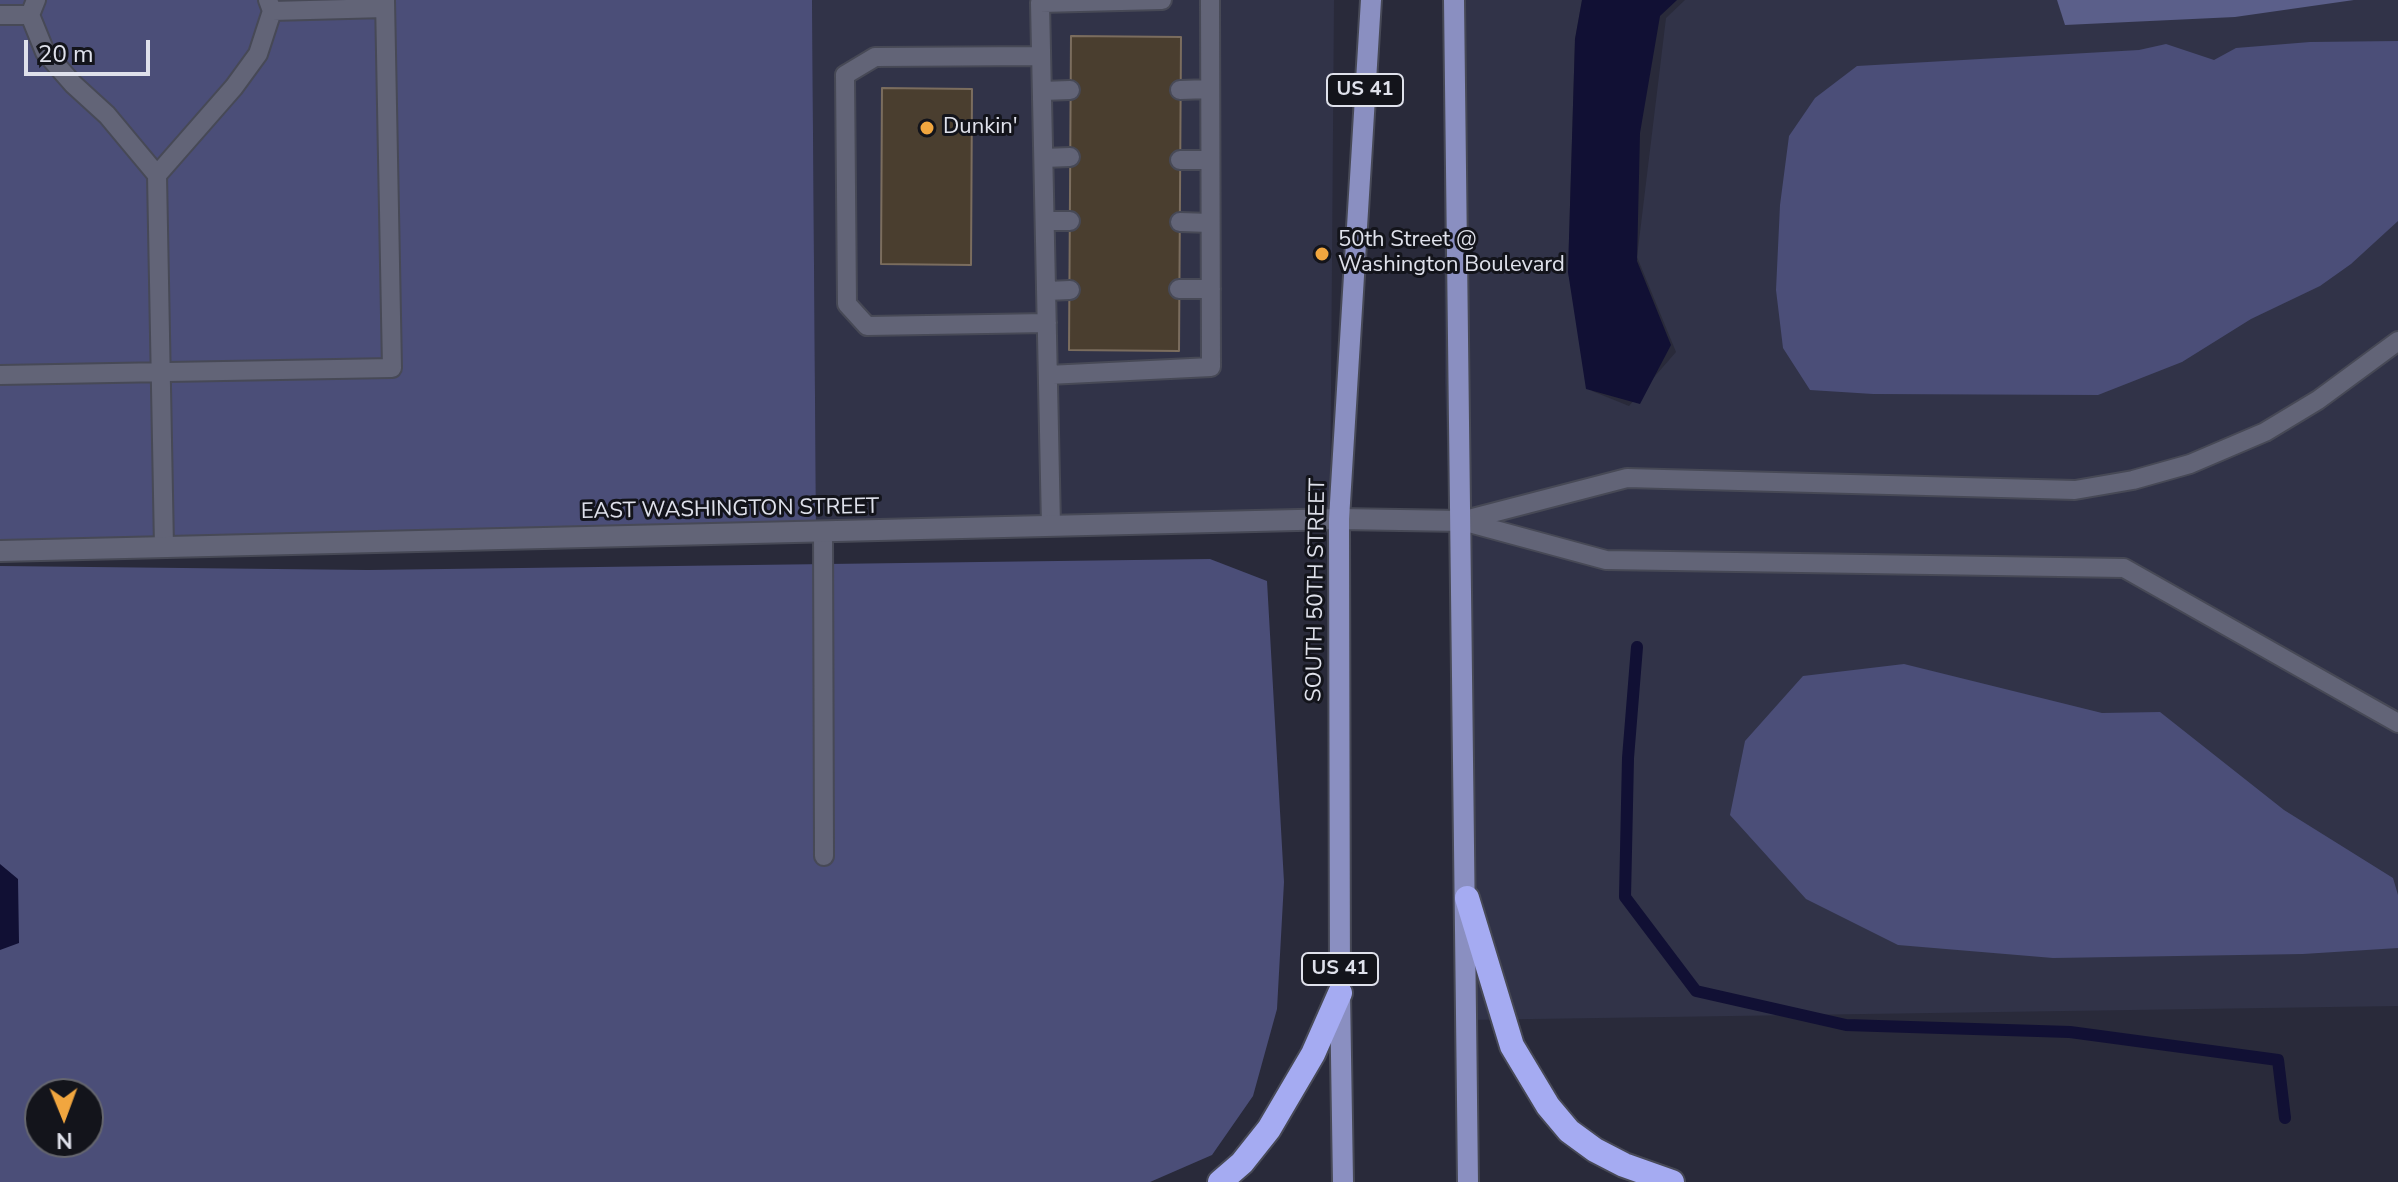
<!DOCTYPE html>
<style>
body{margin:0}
#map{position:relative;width:2398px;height:1182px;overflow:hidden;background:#292a3a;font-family:"Nunito Sans",sans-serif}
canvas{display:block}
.north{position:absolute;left:24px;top:1078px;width:80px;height:80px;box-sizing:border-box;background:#13141b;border:2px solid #65666e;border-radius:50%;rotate:179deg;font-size:22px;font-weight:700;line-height:32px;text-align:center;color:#dfe1eb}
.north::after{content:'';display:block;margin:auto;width:28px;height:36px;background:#f1a63f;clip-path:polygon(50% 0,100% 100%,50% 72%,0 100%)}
.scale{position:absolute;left:24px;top:40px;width:126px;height:36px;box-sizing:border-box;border:4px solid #dfe1eb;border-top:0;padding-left:10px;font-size:24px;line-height:28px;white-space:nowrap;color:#dfe1eb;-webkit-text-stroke:6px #13141b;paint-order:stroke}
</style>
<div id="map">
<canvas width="2398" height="1182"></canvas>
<div class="north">N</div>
<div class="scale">20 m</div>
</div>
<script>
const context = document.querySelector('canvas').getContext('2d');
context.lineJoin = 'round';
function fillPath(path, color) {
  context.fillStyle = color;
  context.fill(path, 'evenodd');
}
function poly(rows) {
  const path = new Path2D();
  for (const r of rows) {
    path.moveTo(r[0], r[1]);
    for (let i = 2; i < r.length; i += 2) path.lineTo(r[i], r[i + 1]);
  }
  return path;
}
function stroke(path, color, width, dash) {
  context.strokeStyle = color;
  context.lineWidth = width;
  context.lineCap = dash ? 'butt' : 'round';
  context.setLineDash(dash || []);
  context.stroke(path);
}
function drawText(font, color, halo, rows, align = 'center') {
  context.font = font + ' "Nunito Sans",sans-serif';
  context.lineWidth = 6;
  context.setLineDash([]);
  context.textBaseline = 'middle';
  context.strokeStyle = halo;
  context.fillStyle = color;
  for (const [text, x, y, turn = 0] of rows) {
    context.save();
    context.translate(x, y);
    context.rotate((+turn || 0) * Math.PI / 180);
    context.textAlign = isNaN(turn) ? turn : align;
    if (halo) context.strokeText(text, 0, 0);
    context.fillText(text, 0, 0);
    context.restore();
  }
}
const built = poly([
 [812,0,1334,0,1330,524,816,528],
 [1443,0,1582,0,1575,39,1568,272,1592,391,1629,406,1676,352,1637,257,1666,18,1685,0,2398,0,2398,1006,1466,1020,1445,384]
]);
const green = poly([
 [0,0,812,0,816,528,0,542],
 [2398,41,2398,221,2351,264,2320,286,2251,319,2182,362,2098,395,1873,394,1810,390,1783,348,1776,290,1780,205,1789,136,1815,98,1857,66,2139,50,2166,44,2214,60,2236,48,2310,42],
 [1210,559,1267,581,1284,882,1277,1009,1253,1096,1212,1155,1150,1182,0,1182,0,566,368,570],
 [40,1094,88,1094,88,1142,40,1142],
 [1904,664,2102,713,2160,712,2284,810,2393,878,2398,895,2398,948,2303,954,2053,958,1898,945,1806,899,1730,815,1745,741,1803,676]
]);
const forest = poly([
 [2057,0,2354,0,2235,17,2065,25]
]);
const water = poly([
 [1582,0,1677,0,1660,16,1640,133,1637,261,1671,345,1640,404,1586,389,1568,272,1575,39],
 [0,864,18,879,19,943,0,950]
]);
const stream = poly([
 [1637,647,1628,758,1625,897,1696,991,1846,1025,2070,1032,2278,1060,2285,1118]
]);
const building = poly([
 [1071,36,1181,37,1179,351,1069,350,1071,36],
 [882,88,972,89,971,265,881,264,882,88]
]);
const service = poly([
 [36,0,30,15,45,52,73,84,107,115,157,175,164,547],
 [272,11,385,8],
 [0,15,30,15],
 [1041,56,875,57,845,75,847,304,867,326,1047,323],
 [1180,90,1210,89],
 [1042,91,1070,90],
 [1044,158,1070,157],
 [1180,160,1210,160],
 [157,175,234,87,258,54,272,11,268,0],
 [1045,221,1070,221],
 [1180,222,1210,223],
 [1179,289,1211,289],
 [1047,291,1070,290],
 [0,375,392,368,385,0],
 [1048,375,1211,367,1210,0],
 [1465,520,1627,478,2075,490,2133,480,2190,464,2265,432,2318,400,2398,341],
 [1462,521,1606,560,2124,568,2398,723],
 [1051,526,1040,3,1162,0],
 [823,532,824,856]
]);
const minor = poly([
 [0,551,1339,519,1462,521]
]);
const primary = poly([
 [1454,0,1468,1182],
 [1343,1182,1340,993,1339,519,1371,0]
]);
const motorway = poly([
 [1467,898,1512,1046,1548,1106,1569,1131,1595,1150,1624,1165,1672,1182],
 [1220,1182,1242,1163,1269,1129,1313,1054,1340,993]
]);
const markers = [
 [927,128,8,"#f1a63f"],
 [1322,254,8,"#f1a63f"]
];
const shields = [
 [1365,90,76],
 [1340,969,76]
];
const shieldNames = [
 ["US 41",1365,90],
 ["US 41",1340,969]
];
const poiNames = [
 ["Dunkin'",943,128],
 ["50th Street @",1338,241],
 ["Washington Boulevard",1338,266]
];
const streetNames = [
 ["EAST WASHINGTON STREET",730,510,-1],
 ["SOUTH 50TH STREET",1317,590,-89]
];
fillPath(built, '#313348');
fillPath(green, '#4b4e78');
fillPath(forest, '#5b5f8a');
fillPath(water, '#111034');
stroke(stream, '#111034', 12);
fillPath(building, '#4a3e2f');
stroke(building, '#7b6d5e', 2);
stroke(service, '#474956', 22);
stroke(minor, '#474956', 24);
stroke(primary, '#474956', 24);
stroke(motorway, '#474956', 28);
stroke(service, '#626477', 18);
stroke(minor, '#626477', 20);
stroke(primary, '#8a8fc1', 20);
stroke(motorway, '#a5abf2', 24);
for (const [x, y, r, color] of markers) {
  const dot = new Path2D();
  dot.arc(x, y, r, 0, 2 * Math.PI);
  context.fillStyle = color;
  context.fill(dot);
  stroke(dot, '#13141b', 3);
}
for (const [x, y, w] of shields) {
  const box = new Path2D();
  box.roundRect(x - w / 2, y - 16, w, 32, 6);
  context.fillStyle = '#13141b';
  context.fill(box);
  stroke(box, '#dfe1eb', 2);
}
drawText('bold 20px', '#dfe1eb', null, shieldNames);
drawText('22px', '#dfe1eb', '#13141b', poiNames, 'left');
drawText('22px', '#dfe1eb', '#13141b', streetNames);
</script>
